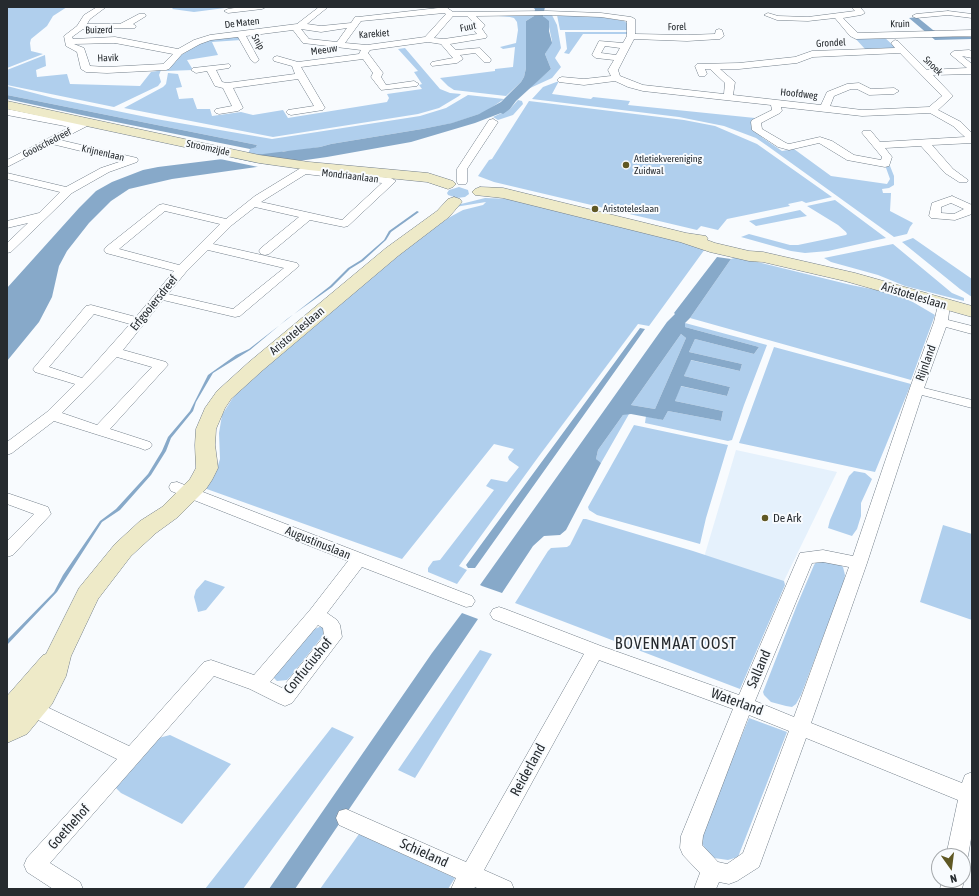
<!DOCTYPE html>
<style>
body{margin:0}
#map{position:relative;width:979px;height:896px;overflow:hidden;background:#f8fbfe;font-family:"Asap Condensed",sans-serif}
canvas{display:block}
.frame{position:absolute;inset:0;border:8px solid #262b2f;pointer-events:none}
.north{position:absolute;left:931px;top:848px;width:40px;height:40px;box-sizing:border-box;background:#f8fbfe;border:1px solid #a4a8ab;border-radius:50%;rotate:166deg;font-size:11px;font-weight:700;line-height:16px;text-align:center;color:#262b2f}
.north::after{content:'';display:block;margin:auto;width:14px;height:18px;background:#5f5824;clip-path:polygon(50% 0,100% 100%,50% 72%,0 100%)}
</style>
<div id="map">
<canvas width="979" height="896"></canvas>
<div class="frame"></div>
<div class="north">N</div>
</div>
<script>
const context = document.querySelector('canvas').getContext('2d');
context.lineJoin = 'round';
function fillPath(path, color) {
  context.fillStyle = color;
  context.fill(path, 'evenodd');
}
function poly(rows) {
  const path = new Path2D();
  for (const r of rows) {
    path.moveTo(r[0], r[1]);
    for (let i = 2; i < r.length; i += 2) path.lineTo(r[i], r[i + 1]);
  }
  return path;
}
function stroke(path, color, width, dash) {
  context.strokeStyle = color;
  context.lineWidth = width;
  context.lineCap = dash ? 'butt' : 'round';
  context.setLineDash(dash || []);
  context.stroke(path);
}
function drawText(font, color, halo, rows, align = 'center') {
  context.font = font + ' "Asap Condensed",sans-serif';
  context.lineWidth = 4;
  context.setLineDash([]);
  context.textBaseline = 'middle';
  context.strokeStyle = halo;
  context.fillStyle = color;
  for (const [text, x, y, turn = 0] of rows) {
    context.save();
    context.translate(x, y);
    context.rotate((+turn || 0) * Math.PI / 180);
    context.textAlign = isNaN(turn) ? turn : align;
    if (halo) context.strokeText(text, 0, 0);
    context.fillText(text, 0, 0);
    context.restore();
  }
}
const built = poly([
 [736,450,837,472,781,587,702,564]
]);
const green = poly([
 [7,7,67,7,53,16,47,26,31,39,30,43,31,51,43,54,7,68],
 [174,7,224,7,225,8,194,12,172,9],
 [534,14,534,16,526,21,526,68,524,77,521,82,506,96,454,90,448,86,440,78,495,71,495,69,513,67,515,47,503,49,500,47,516,43,518,30,517,22,514,18,510,17,487,15],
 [543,15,552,15,557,25,561,48,555,58,561,67,552,78,528,89,551,69,545,54,552,41,549,27],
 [557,15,601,17,624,21,627,23,628,30,560,30],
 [565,32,628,32,628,34,583,34,569,54,564,53,567,49],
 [238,36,241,40,212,42,218,55,187,60,193,70,166,71,178,57,200,43,214,39],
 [883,36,896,48,865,49,854,37],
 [405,48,440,89,450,93,461,94,459,96,439,108,418,114,273,137,124,108,163,87,166,84,168,73,178,74,182,87,176,88,179,99,193,98,197,109,210,109,212,116,241,112,253,115,283,110,288,118,387,102,389,98,387,94,422,89,419,85,422,84,414,72,418,71,398,49],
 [45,55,46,66,36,70,37,77,67,74,70,84,140,86,151,72,157,71,157,69,161,70,159,75,161,82,158,86,114,107,7,85,7,70],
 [559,81,552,94,591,99,593,97,630,101,628,105,755,118,754,130,763,138,782,151,794,149,831,176,887,184,890,179,885,165,890,166,894,176,894,185,889,188,882,189,883,193,891,193,890,211,913,223,910,227,907,234,894,237,769,147,756,138,724,126,679,117,532,99,543,87],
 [7,86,53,98,156,119,272,139,420,116,446,108,468,95,504,99,485,112,453,123,422,129,331,144,320,147,295,151,282,151,284,152,259,156,248,154,250,149,256,147,257,145,7,95],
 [518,100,522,101,523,104,513,115,498,120,493,117,510,109],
 [529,101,684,120,715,126,757,144,832,197,806,203,802,201,788,204,790,206,727,219,718,230,701,226,697,230,494,182,478,176,489,160,492,159],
 [459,187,468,190,469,194,465,197,457,198,448,195,447,193,449,190],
 [485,198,512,199,673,238,705,249,649,326,638,324,539,456,459,566,467,570,457,584,428,572,428,568,433,561,440,560,494,490,486,486,491,479,507,482,519,467,509,460,508,457,514,449,494,444,402,559,204,488,215,474,220,459,219,433,222,415,232,399,243,385,409,244,450,217,463,210,483,205,486,202,455,207,457,205],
 [835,200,886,238,828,251,805,253,791,251,741,237,749,234,790,245,798,245,846,235,847,234,846,232,838,225,807,206],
 [800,210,807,216,756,226,749,221],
 [913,238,972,279,972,297,960,289,902,242],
 [893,244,952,293,964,298,964,301,905,286,878,275,831,262,824,258],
 [737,257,851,285,892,293,906,298,935,315,911,380,690,318,731,259],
 [685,323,767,345,744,405,732,440,728,441,645,423,646,416,663,420,668,411,721,421,723,411,675,401,680,386,727,396,730,387,684,376,690,360,740,371,742,364,689,352,695,339,754,354,759,347,685,327],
 [681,334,686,338,655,409,631,405],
 [774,347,911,384,875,472,739,443],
 [626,414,629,414,601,463,598,462,596,459,598,450,623,415],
 [634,425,728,445,706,518,700,544,597,515,589,510,588,507],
 [854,471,865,473,872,479,861,503,861,516,857,529,852,536,828,528,830,520,849,476],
 [583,519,586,519,693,551,784,581,785,585,740,689,515,603,548,551,551,548,567,547,570,545],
 [943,525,972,534,972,620,920,602],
 [817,561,839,564,843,567,845,575,844,582,801,695,796,704,792,707,786,706,771,702,764,695,763,692,797,605,814,565],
 [205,580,225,587,206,610,198,612,194,597,196,590],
 [322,626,325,628,325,633,291,676,287,680,277,681,274,678,273,675,312,630],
 [480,650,492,654,415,778,398,770],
 [749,718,787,732,738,857,728,860,714,858,706,851,701,841,701,834],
 [332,727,354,737,243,889,205,889],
 [170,735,231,764,182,824,121,793,116,788,117,782,155,739],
 [359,834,455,878,448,889,320,889]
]);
const water = poly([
 [532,7,545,7,543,16,549,21,549,31,552,43,545,54,551,69,516,101,510,109,503,114,501,113,475,123,411,142,327,157,172,179,146,185,129,189,111,201,89,223,67,251,59,266,52,297,39,322,7,361,7,288,79,208,96,191,112,182,143,170,158,167,320,147,331,144,422,129,452,123,479,114,501,102,521,82,524,77,526,68,526,21,534,16,535,9],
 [917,17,933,30,950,37,972,37,972,39,935,40,909,18],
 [7,95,257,145,256,147,257,147,250,149,91,117,7,99],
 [417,211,419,212,391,232,386,240,363,261,350,269,332,287,287,319,250,350,213,373,196,402,193,411,171,438,166,451,151,475,120,510,102,522,57,592,7,645,7,640,54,592,63,575,100,521,116,509,148,474,162,451,168,437,190,411,208,375,236,355,249,349,330,286,348,268,361,260,384,240,389,231],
 [717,257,731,259,690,318,685,323,685,327,759,347,754,354,695,339,689,352,742,364,740,371,691,360,684,376,730,387,727,396,681,386,675,401,723,411,721,421,668,411,663,420,631,414,623,415,598,450,596,459,601,463,566,530,560,535,544,536,533,546,502,593,482,586,480,585,667,322,675,314,674,313],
 [681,334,686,338,655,409,631,405],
 [640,328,645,329,475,568,468,568,466,565],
 [462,613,478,619,295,889,269,889,432,653]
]);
const pier = poly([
 [229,157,252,162,278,166,263,168,220,159]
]);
const street = poly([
 [97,7,106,7,90,19,87,24,120,24,139,14,145,14,146,16,133,24,136,26,135,28,83,29,72,37,73,39,115,37,178,49,194,40,210,35,297,24,319,7,328,7,307,24,321,26,351,23,355,17,358,17,438,8,437,7,446,7,453,12,547,11,601,13,631,17,635,19,635,34,687,35,715,34,716,30,719,29,722,30,724,36,720,39,687,41,634,39,618,70,620,76,643,85,724,94,725,83,710,69,705,69,707,74,705,76,699,76,695,66,697,64,739,63,795,57,812,51,895,48,891,43,895,40,898,41,927,70,967,68,950,54,954,51,969,50,972,51,972,58,962,56,972,64,972,74,933,75,953,96,938,110,961,122,972,133,972,143,932,145,953,169,968,180,967,182,959,182,945,173,921,146,885,148,892,157,889,166,885,167,847,160,819,143,789,150,778,147,752,130,751,122,752,120,772,110,771,105,643,91,628,87,615,81,584,85,559,82,557,80,559,78,562,77,584,79,611,76,608,70,614,60,596,58,592,55,599,41,623,43,627,36,627,21,601,17,547,15,476,16,485,25,482,29,487,36,486,38,450,44,456,50,480,48,490,58,491,60,490,62,484,62,475,53,460,55,463,59,457,63,432,66,430,64,432,62,453,58,441,44,428,42,370,50,368,53,383,73,381,77,386,85,414,81,419,84,417,86,381,90,371,77,373,73,363,59,301,67,325,108,323,110,291,115,288,114,286,112,288,110,314,106,298,79,233,88,243,108,238,111,219,114,216,113,214,111,216,109,232,106,223,88,215,86,207,71,196,73,191,70,193,68,229,64,231,66,229,68,216,70,222,82,227,83,295,74,292,66,274,61,273,59,274,57,277,56,298,62,359,54,361,50,303,43,293,30,246,36,259,60,255,63,251,60,238,37,211,40,200,44,182,54,169,69,166,70,107,73,86,72,81,69,77,52,66,46,64,36,77,26,84,15,97,7],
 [444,13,446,14,425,37,367,45,345,43,361,21,444,13],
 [453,16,467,16,476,25,473,29,477,34,444,39,434,38,453,16],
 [347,28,337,42,309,39,301,29,321,32,347,28],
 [115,43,173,54,163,64,107,67,90,66,84,48,74,44,115,43],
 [605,46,620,48,616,55,601,53,605,46],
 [900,53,942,96,929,107,862,110,830,106,834,96,851,89,857,89,869,95,894,94,899,91,894,88,871,89,859,83,847,84,827,92,821,105,733,95,735,82,720,69,739,69,797,63,813,57,900,53],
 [781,107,862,116,930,113,953,126,965,137,880,142,871,131,863,131,862,133,882,157,881,160,854,155,832,141,820,137,789,144,786,143,762,129,761,123,780,113,782,111,781,107],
 [241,7,266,7,262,9,228,13,224,11,228,9,241,7],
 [851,7,860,7,865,13,861,15,843,18,858,33,972,30,972,36,856,39,850,36,835,18,808,21,777,20,764,15,768,13,778,16,808,17,855,11,851,7],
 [948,11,972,14,972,18,948,15,916,18,912,16,916,14,948,11],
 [7,109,78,123,87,119,91,120,92,122,91,124,60,140,137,158,138,160,137,162,109,172,72,193,11,252,7,253,7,243,28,223,7,228,7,221,39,213,60,192,7,179,7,173,66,187,101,168,122,161,52,144,7,167,7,160,70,127,7,115,7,109],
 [493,119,498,122,467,169,467,182,466,184,458,184,457,182,457,169,489,120,493,119],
 [309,163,314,166,312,169,391,178,396,181,348,226,344,227,310,220,269,254,265,255,261,254,259,251,261,248,299,217,255,207,232,225,213,244,297,263,299,266,240,316,235,317,163,300,123,350,166,362,168,365,110,429,150,442,152,445,150,448,145,450,140,448,54,421,12,453,7,455,7,442,47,412,75,384,35,372,33,369,86,306,91,305,136,317,174,271,106,253,104,250,106,247,159,205,163,204,226,219,255,196,309,163],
 [306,174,382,183,342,220,261,202,306,174],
 [165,211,220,224,179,265,119,249,165,211],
 [208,250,284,268,233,309,168,294,186,272,208,250],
 [94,314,130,324,82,378,49,367,94,314],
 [117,357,152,367,97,425,62,413,117,357],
 [952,196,972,205,972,214,955,220,931,218,929,216,932,203,952,196],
 [951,203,964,209,954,214,941,213,941,207,951,203],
 [944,301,949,302,950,305,948,320,972,326,972,334,946,327,924,388,972,400,972,408,922,395,867,563,811,723,962,783,965,775,972,772,972,833,968,856,965,863,963,863,963,856,946,856,958,800,806,738,759,867,737,881,729,884,719,882,716,889,694,889,700,873,683,855,680,848,681,836,733,709,599,660,484,870,511,882,514,889,479,889,475,887,474,889,451,889,456,878,339,825,336,818,339,811,346,809,466,862,584,654,493,619,490,614,493,609,499,607,505,609,601,646,739,695,800,553,823,550,853,556,911,385,934,322,938,305,939,302,944,301],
 [823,562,849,567,794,717,755,701,812,563,823,562],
 [749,715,789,731,743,853,727,864,718,862,702,845,703,836,749,715],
 [177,482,472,596,475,601,472,606,466,607,362,567,327,613,337,620,340,625,342,637,292,703,285,706,278,703,250,689,214,676,50,863,80,882,83,889,53,889,27,872,24,865,27,858,117,759,18,710,16,705,18,700,25,697,32,700,129,746,204,662,211,660,254,675,310,610,348,561,171,491,169,487,171,483,177,482],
 [318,625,323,628,324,636,282,688,270,682,318,625],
 [7,493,48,507,51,514,13,555,7,557,7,541,34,514,7,504,7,493],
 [963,878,964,880,962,889,940,889,942,880,963,880,963,878]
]);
const secondary = poly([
 [7,101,259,155,309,162,428,173,453,181,456,184,453,187,448,189,427,182,309,170,259,163,7,109,7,101],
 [480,187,503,188,686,233,706,236,708,239,707,240,715,243,749,251,763,252,855,273,972,306,972,317,845,281,763,262,749,261,710,252,680,242,503,198,475,195,472,192,475,189,480,187],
 [454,197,460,199,462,202,449,217,398,256,263,370,231,399,225,408,216,429,215,445,218,468,212,480,206,489,178,517,156,533,131,556,98,599,71,656,66,676,52,704,27,734,7,743,7,696,43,655,46,654,79,588,115,544,140,521,162,507,190,479,196,468,195,445,196,429,205,408,217,391,249,362,386,248,437,211,448,199,454,197]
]);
const markers = [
 [626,165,4,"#5f5824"],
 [595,209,4,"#5f5824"],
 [765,518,4,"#5f5824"]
];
const farStreetnames = [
 ["De Maten",242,23,-7],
 ["Kruin",900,24,-1],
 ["Fuut",468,27,-11],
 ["Forel",677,27,-1],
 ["Buizerd",99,30,-1],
 ["Karekiet",374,34,-4],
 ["Snip",258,42,61],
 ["Grondel",831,43,-3],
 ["Meeuw",324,50,-8],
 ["Havik",108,58,-2],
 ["Snoek",933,66,44],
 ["Hoofdweg",799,94,6],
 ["Gooischedreef",47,143,-27],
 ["Stroomzijde",208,148,12],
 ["Krijnenlaan",103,153,13],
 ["Mondriaanlaan",350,176,7]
];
const farPoinames = [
 ["Atletiekvereniging",634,159],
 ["Zuidwal",634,171],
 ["Aristoteleslaan",603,209]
];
const streetNames = [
 ["Aristoteleslaan",914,296,17],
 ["Erfgooiersdreef",154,303,-51],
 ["Aristoteleslaan",297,331,-40],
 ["Rijnland",926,363,-70],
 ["Augustinuslaan",318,543,22]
];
const poiNames = [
 ["De Ark",773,518]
];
const nearStreetnames = [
 ["Confuciushof",308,666,-51],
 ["Salland",759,669,-67],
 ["Waterland",737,702,20],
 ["Reiderland",528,770,-61],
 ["Goethehof",69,827,-48],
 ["Schieland",424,853,24]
];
const nearNeighbourhoodnames = [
 ["BOVENMAAT OOST",676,644]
];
fillPath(built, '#e5f1fc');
fillPath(green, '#b0cfed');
fillPath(water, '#87a9c9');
fillPath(pier, '#f8fbfe');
stroke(street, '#737f8a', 1);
stroke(secondary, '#737f8a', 1);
fillPath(street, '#fff');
fillPath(secondary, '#eeeac8');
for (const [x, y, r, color] of markers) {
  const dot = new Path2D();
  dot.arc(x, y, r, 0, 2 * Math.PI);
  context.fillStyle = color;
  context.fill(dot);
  stroke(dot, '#f8fbfe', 1.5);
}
drawText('10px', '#262b2f', '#f8fbfe', farStreetnames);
drawText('10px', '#262b2f', '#f8fbfe', farPoinames, 'left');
drawText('12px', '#262b2f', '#f8fbfe', streetNames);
drawText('12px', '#262b2f', '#f8fbfe', poiNames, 'left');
drawText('14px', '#262b2f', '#f8fbfe', nearStreetnames);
context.letterSpacing = '1px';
drawText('16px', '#262b2f', '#f8fbfe', nearNeighbourhoodnames);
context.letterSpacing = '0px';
</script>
